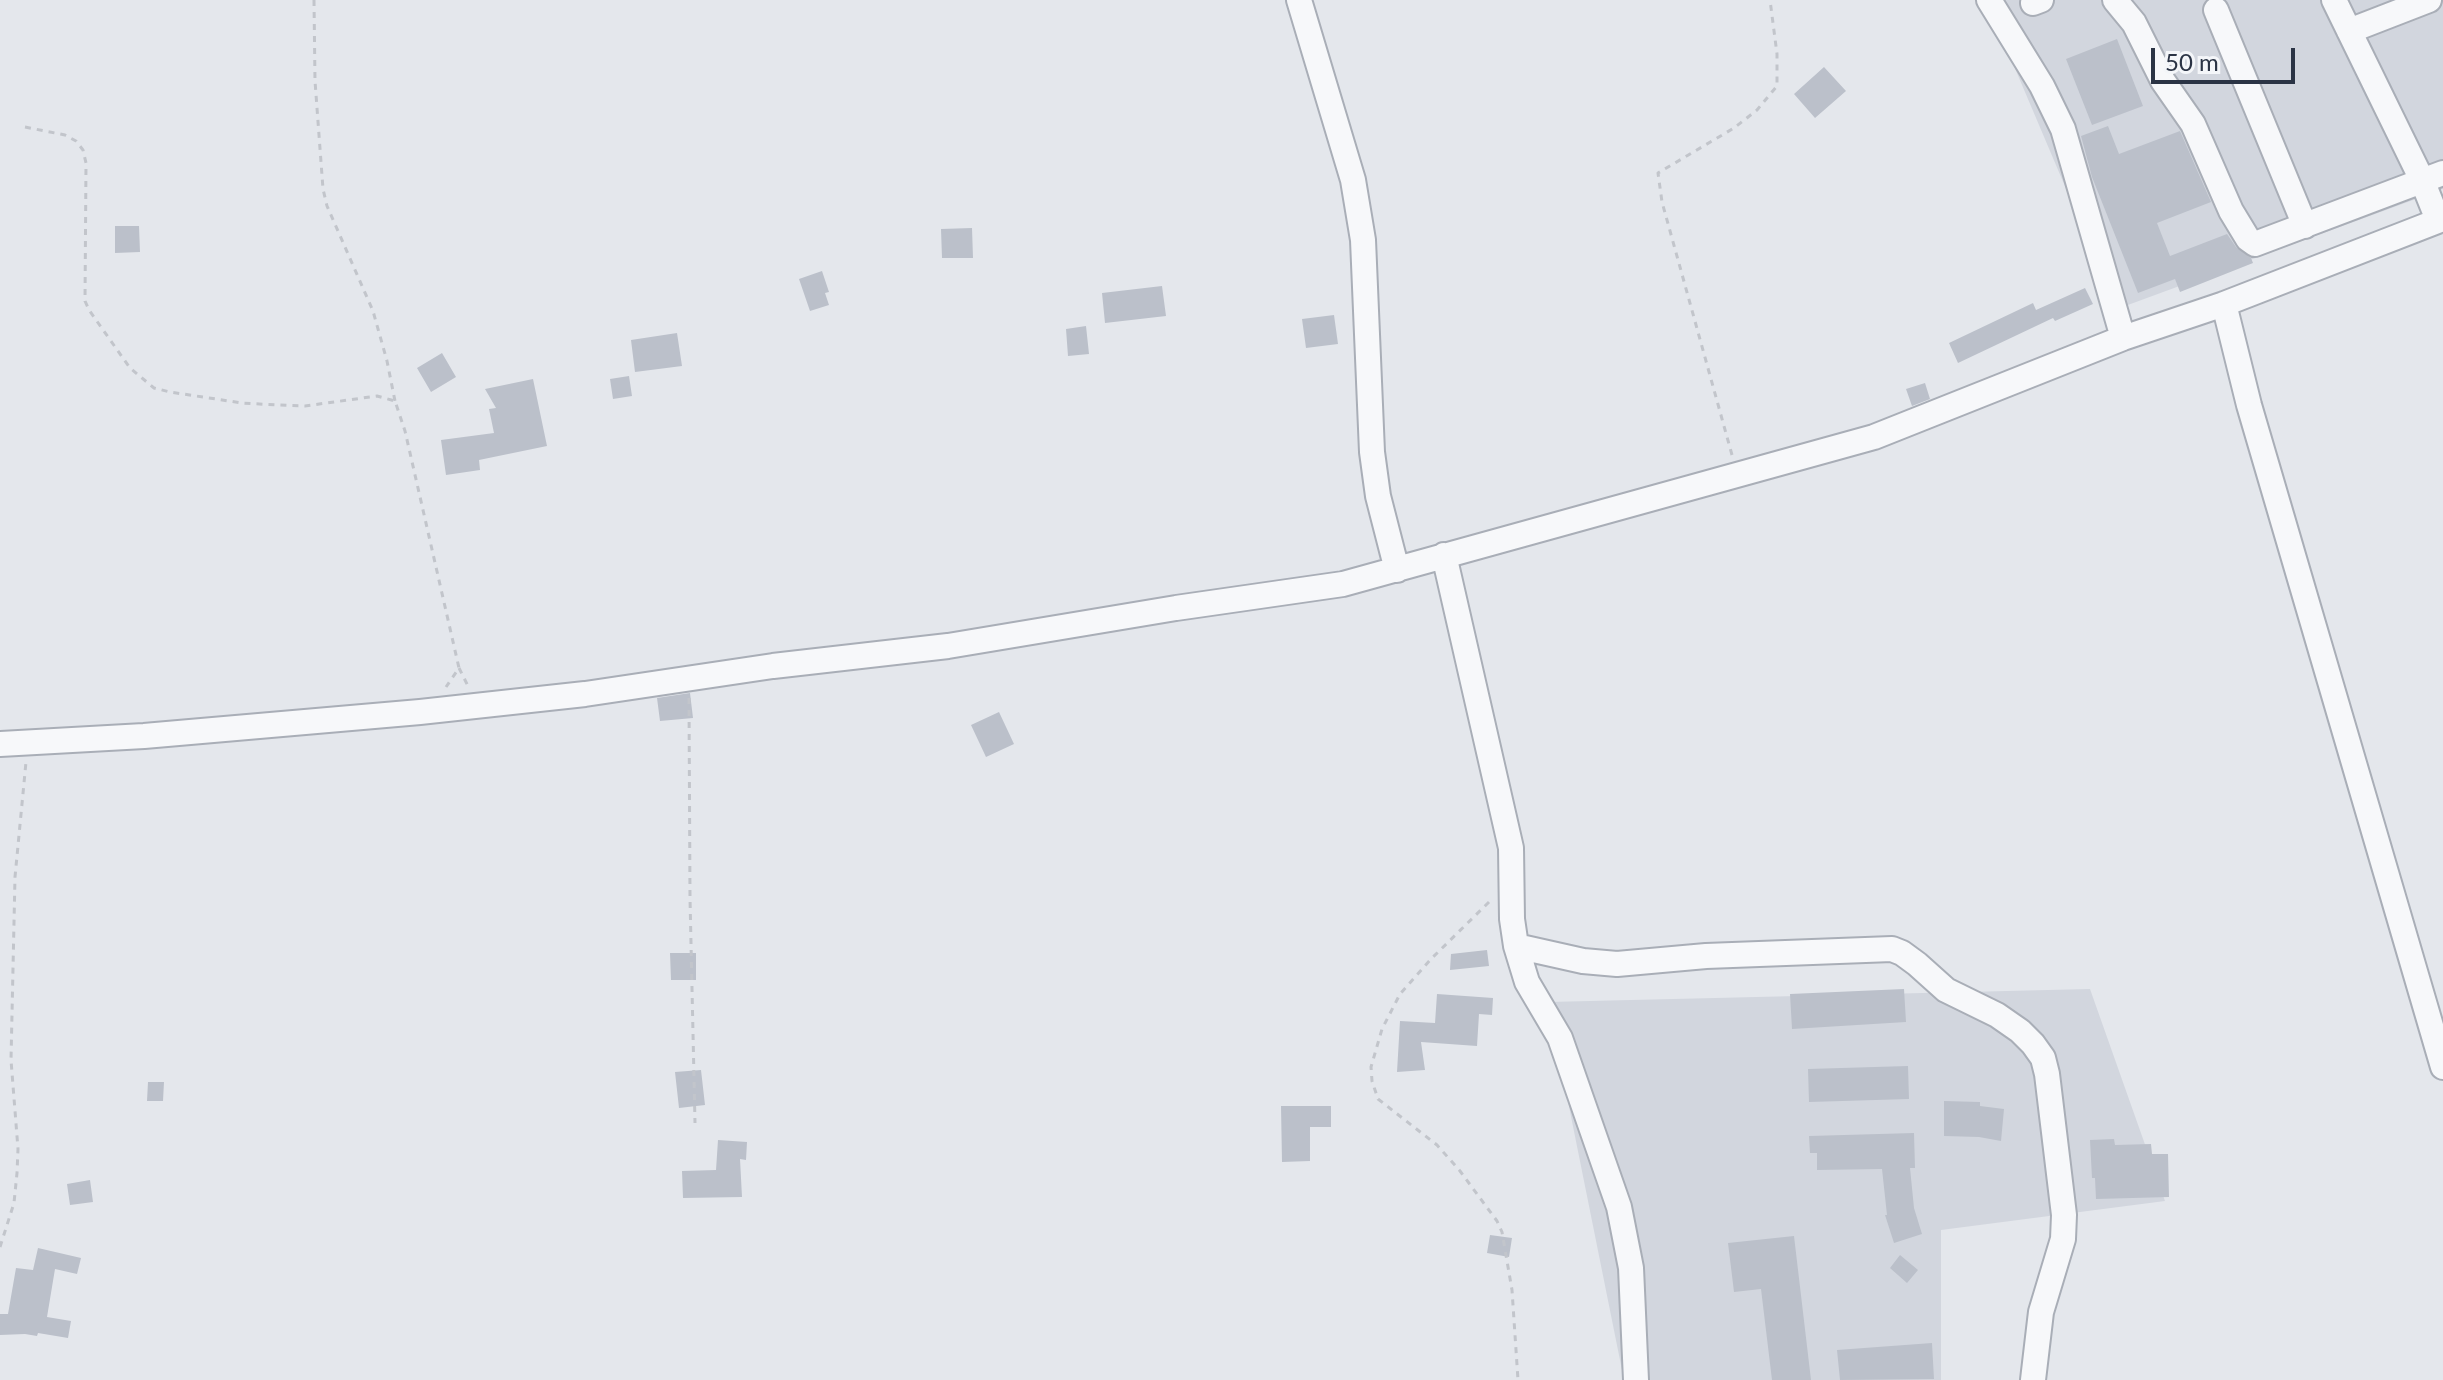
<!DOCTYPE html>
<style>
body{margin:0}
#map{position:relative;width:2443px;height:1380px;overflow:hidden;background:#e4e7ec;font-family:Lato,sans-serif}
canvas{display:block}
.scale{position:absolute;left:2151px;top:48px;width:144px;height:36px;box-sizing:border-box;border:4px solid #2b3445;border-top:0;padding-left:10px;font-size:24px;line-height:28px;white-space:nowrap;color:#2b3445;-webkit-text-stroke:6px #f4f6f9;paint-order:stroke}
</style>
<div id="map">
<canvas width="2443" height="1380"></canvas>
<div class="scale">50 m</div>
</div>
<script>
const context = document.querySelector('canvas').getContext('2d');
context.lineJoin = 'round';
function fillPath(path, color) {
  context.fillStyle = color;
  context.fill(path, 'evenodd');
}
function poly(rows) {
  const path = new Path2D();
  for (const r of rows) {
    path.moveTo(r[0], r[1]);
    for (let i = 2; i < r.length; i += 2) path.lineTo(r[i], r[i + 1]);
  }
  return path;
}
function stroke(path, color, width, dash) {
  context.strokeStyle = color;
  context.lineWidth = width;
  context.lineCap = dash ? 'butt' : 'round';
  context.setLineDash(dash || []);
  context.stroke(path);
}
const built = poly([
 [1986,0,2443,0,2443,189,2117,309],
 [2090,989,2165,1201,1941,1230,1941,1380,1624,1380,1548,1002]
]);
const building = poly([
 [2117,39,2143,106,2092,125,2066,59],
 [1824,67,1846,91,1815,118,1794,94],
 [2108,126,2119,154,2180,131,2211,202,2157,223,2170,256,2227,234,2236,247,2251,258,2253,263,2180,292,2175,279,2138,293,2092,177,2081,136],
 [115,226,139,226,140,252,115,253],
 [972,228,973,258,942,258,941,229],
 [822,271,829,292,825,293,829,305,810,311,799,279],
 [1162,286,1166,316,1105,323,1102,293],
 [2085,288,2093,304,2055,321,2053,318,1958,363,1949,343,2033,303,2036,310],
 [1334,315,1338,344,1306,348,1302,319],
 [1086,326,1089,354,1068,356,1066,329],
 [677,333,682,366,635,372,631,340],
 [442,353,456,377,431,392,417,368],
 [629,376,632,396,613,399,610,379],
 [533,379,547,446,479,460,480,470,446,475,441,440,494,433,489,409,496,408,485,389],
 [1925,383,1930,399,1912,406,1906,389],
 [690,693,693,718,660,721,657,698],
 [999,712,1014,744,986,757,971,725],
 [1487,950,1489,966,1450,970,1451,954],
 [670,953,696,953,696,980,671,980],
 [1904,989,1906,1022,1792,1029,1790,994],
 [1437,994,1493,998,1492,1015,1479,1014,1477,1046,1421,1042,1425,1070,1397,1072,1400,1021,1435,1023],
 [1908,1066,1909,1099,1809,1102,1808,1069],
 [701,1070,705,1105,679,1108,675,1072],
 [148,1082,164,1082,163,1101,147,1101],
 [1944,1101,1980,1102,1980,1106,2004,1109,2001,1141,1979,1137,1944,1136],
 [1281,1106,1331,1106,1331,1127,1310,1127,1310,1161,1282,1162],
 [1914,1133,1915,1168,1910,1168,1914,1208,1922,1234,1894,1243,1885,1215,1887,1215,1882,1169,1817,1170,1817,1153,1810,1153,1809,1136],
 [2114,1139,2115,1145,2151,1144,2152,1154,2168,1154,2169,1197,2096,1199,2095,1178,2092,1178,2090,1140],
 [718,1140,747,1142,746,1160,740,1159,742,1197,683,1198,682,1171,716,1170],
 [90,1180,93,1202,70,1205,67,1184],
 [1490,1235,1512,1238,1509,1257,1487,1253],
 [1794,1236,1811,1380,1772,1380,1761,1289,1734,1292,1728,1243],
 [38,1248,81,1258,77,1274,55,1269,47,1317,71,1321,68,1338,38,1333,37,1336,25,1334,0,1335,0,1314,8,1314,16,1268,33,1270],
 [1900,1255,1918,1270,1907,1283,1890,1268],
 [1932,1343,1934,1379,1840,1380,1837,1350]
]);
const path = poly([
 [314,0,315,81,323,189,327,206,373,311,387,361,395,401],
 [25,127,65,135,76,141,83,150,86,163,85,301,89,310,130,368,154,388,170,392,242,403,277,405,305,406,377,396,395,401,405,431,459,668,446,687],
 [1732,455,1662,202,1658,173,1734,128,1757,110,1777,86,1777,54,1770,0],
 [459,668,468,686],
 [689,698,690,898,695,1123],
 [1489,902,1431,959,1400,994,1382,1029,1371,1067,1372,1081,1378,1099,1437,1145,1460,1171,1497,1221,1502,1232,1512,1290,1518,1380],
 [0,1247,14,1203,17,1173,18,1149,11,1060,15,877,26,762]
]);
const minor = poly([
 [1299,0,1353,180,1363,240,1372,452,1378,496,1397,570],
 [1989,0,2042,86,2063,129,2123,338],
 [2115,0,2134,23,2163,81,2193,124,2231,211,2248,239,2255,244,2443,173],
 [2334,0,2422,180,2438,220],
 [2033,3,2041,0],
 [2216,10,2305,226],
 [2349,31,2429,0],
 [2224,304,2249,405,2443,1067],
 [1444,555,1511,848,1512,919,1516,946,1583,961,1617,964,1706,956,1892,949,1902,953,1917,964,1946,990,1997,1015,2020,1031,2033,1044,2043,1058,2047,1074,2064,1215,2063,1239,2041,1312,2033,1380],
 [0,744,144,736,420,712,585,694,773,666,948,646,1176,608,1343,584,1874,437,2123,338,2224,304,2443,219],
 [1516,946,1527,982,1560,1038,1619,1207,1631,1268,1636,1380]
]);
fillPath(built, '#d2d6de');
fillPath(building, '#bbc0ca');
stroke(minor, '#a9aeb7', 28);
stroke(path, '#c2c5cb', 3, [6, 6]);
stroke(minor, '#f7f8fa', 24);
</script>
